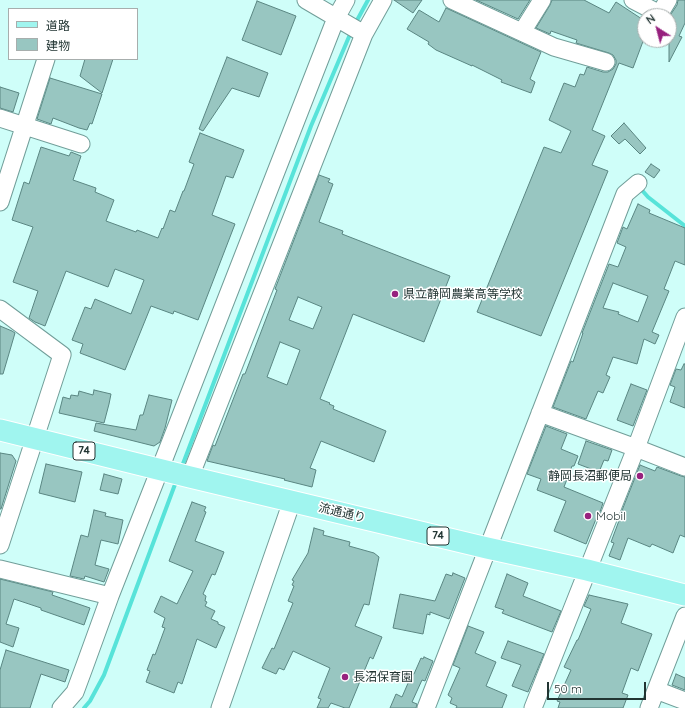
<!DOCTYPE html>
<meta charset="utf-8">
<style>
body{margin:0}
#map{position:relative;width:685px;height:708px;overflow:hidden;background:#cffef9;font-family:Quicksand,"Noto Sans JP",sans-serif}
canvas{display:block}
.legend{position:absolute;left:8px;top:8px;width:130px;height:52px;box-sizing:border-box;background:#fff;border:1px solid #a7aead;margin:0;padding:5px 7px;list-style:none;font-size:12px;color:#223533}
.legend li{display:flex;align-items:center;gap:8px;height:20px}
.legend b{width:20px;border:1px solid #a7aead}
.north{position:absolute;left:637px;top:8px;width:40px;height:40px;box-sizing:border-box;background:#fff;border:1px solid #a7aead;border-radius:50%;rotate:324deg;font-size:11px;font-weight:700;line-height:16px;text-align:center;color:#223533}
.north::after{content:'';display:block;margin:auto;width:14px;height:18px;background:#97217e;clip-path:polygon(50% 0,100% 100%,50% 72%,0 100%)}
.scale{position:absolute;left:547px;top:682px;width:99px;height:18px;box-sizing:border-box;border:2px solid #223533;border-top:0;padding-left:5px;font-size:12px;line-height:14px;white-space:nowrap;color:#223533;-webkit-text-stroke:3px #fff;paint-order:stroke}
</style>
<div id="map">
<canvas width="685" height="708"></canvas>
<ul class="legend">
<li><b style="height:5px;background:#a0f5ef"></b>道路</li>
<li><b style="height:11px;background:#98c6c1"></b>建物</li>
</ul>
<div class="north">N</div>
<div class="scale">50 m</div>
</div>
<script>
const context = document.querySelector('canvas').getContext('2d');
context.lineJoin = 'round';
function poly(rows) {
  const path = new Path2D();
  for (const r of rows) {
    path.moveTo(r[0], r[1]);
    for (let i = 2; i < r.length; i += 2) path.lineTo(r[i], r[i + 1]);
  }
  return path;
}
function stroke(path, color, width, dash) {
  context.strokeStyle = color;
  context.lineWidth = width;
  context.lineCap = dash ? 'butt' : 'round';
  context.setLineDash(dash || []);
  context.stroke(path);
}
function fillPath(path, color) {
  context.fillStyle = color;
  context.fill(path, 'evenodd');
}
function drawText(font, color, halo, rows, align = 'center') {
  context.font = font + ' Quicksand,"Noto Sans JP",sans-serif';
  context.lineWidth = 3;
  context.setLineDash([]);
  context.textBaseline = 'middle';
  context.strokeStyle = halo;
  context.fillStyle = color;
  for (const [text, x, y, turn = 0] of rows) {
    context.save();
    context.translate(x, y);
    context.rotate((+turn || 0) * Math.PI / 180);
    context.textAlign = isNaN(turn) ? turn : align;
    if (halo) context.strokeText(text, 0, 0);
    context.fillText(text, 0, 0);
    context.restore();
  }
}
const stream = poly([
 [355,24,368,0],
 [640,188,648,197,685,226],
 [181,469,311,126,351,32],
 [84,708,90,701,104,675,177,479]
]);
const building = poly([
 [394,0,422,0,413,13,394,0],
 [476,0,530,0,518,19,476,0],
 [552,0,584,0,609,13,616,2,645,21,645,36,633,68,619,63,592,130,605,136,592,165,608,171,541,336,477,312,544,147,561,153,571,131,549,120,564,83,575,87,580,74,584,75,587,67,603,72,608,72,613,69,616,64,616,60,613,55,609,53,576,43,577,40,551,31,550,34,536,28,550,5,552,0],
 [678,0,685,0,685,23,679,36,682,37,669,62,669,17,677,5,678,0],
 [257,1,296,16,281,55,242,40,257,1],
 [446,8,541,52,530,79,535,82,531,93,501,82,502,80,472,65,472,66,436,50,428,44,429,42,407,29,419,10,439,22,446,8],
 [227,57,268,73,259,97,232,88,203,131,199,129,227,57],
 [85,59,113,59,102,93,80,76,85,59],
 [50,78,102,94,92,124,90,123,87,130,79,128,53,118,51,124,37,119,50,78],
 [0,87,19,93,13,112,0,108,0,87],
 [624,123,646,148,640,154,625,139,619,144,611,136,624,123],
 [200,133,244,150,233,178,226,176,212,215,235,224,198,320,174,311,173,314,151,306,125,370,80,353,83,344,72,340,85,307,91,309,95,299,131,314,144,280,115,269,108,287,66,271,45,326,35,322,29,318,38,291,13,282,33,227,12,220,24,182,29,184,41,147,69,156,71,152,81,156,73,180,96,188,95,192,114,200,106,221,136,232,137,230,158,238,162,228,163,229,170,210,175,212,183,191,184,191,194,164,189,162,200,133],
 [651,164,660,170,654,178,645,172,651,164],
 [319,175,330,179,328,182,333,184,319,222,343,231,342,234,450,276,424,342,353,314,320,399,330,403,329,404,334,406,333,409,386,431,374,462,321,441,310,468,316,470,312,487,284,480,285,479,207,461,213,445,215,446,243,374,245,374,277,290,275,289,319,175],
 [298,297,322,307,313,329,289,320,298,297],
 [280,342,300,350,287,385,267,377,280,342],
 [638,204,650,210,649,213,685,228,685,265,675,261,664,289,669,291,652,332,659,335,655,344,644,339,637,364,613,357,606,375,610,377,603,393,598,391,586,419,553,407,571,361,573,362,583,333,582,333,584,328,609,264,618,267,626,247,617,243,623,227,627,229,638,204],
 [613,283,648,296,638,322,618,314,619,312,603,308,613,283],
 [0,326,12,331,15,333,3,374,0,374,0,326],
 [684,364,685,364,685,408,670,402,675,387,670,385,676,369,681,370,684,364],
 [631,384,647,390,633,426,617,420,631,384],
 [94,390,111,394,109,404,104,423,59,413,63,397,70,399,71,395,78,396,79,391,93,395,94,390],
 [149,395,172,400,165,428,160,442,154,446,94,431,96,423,136,430,140,415,143,415,149,395],
 [546,426,567,434,561,449,578,456,574,466,572,466,564,487,603,503,599,515,598,514,586,544,554,531,566,501,537,490,541,479,527,474,546,426],
 [586,441,612,450,608,461,604,460,599,472,578,464,586,441],
 [0,453,12,455,16,461,1,509,0,509,0,453],
 [46,464,82,472,75,502,39,493,46,464],
 [640,465,655,471,657,467,681,476,685,477,685,537,680,535,673,553,652,544,650,547,628,538,620,560,609,556,614,543,611,542,620,518,619,518,640,465],
 [104,474,122,479,118,494,100,490,104,474],
 [192,502,206,507,204,511,206,512,195,541,224,552,215,575,212,574,203,594,206,596,205,601,207,602,205,606,215,611,211,619,218,622,218,624,225,627,216,648,197,639,182,684,178,682,174,693,146,682,150,671,147,670,153,654,155,655,165,628,162,627,165,618,154,612,161,596,177,604,193,571,169,561,192,502],
 [94,510,106,513,105,516,123,520,118,544,101,540,95,565,109,569,104,582,85,576,84,579,70,576,81,535,88,537,94,510],
 [314,528,324,531,323,535,350,542,349,546,374,553,379,557,369,605,364,604,355,626,382,637,373,659,370,657,349,708,345,708,331,703,328,708,317,708,321,699,318,698,330,668,293,651,284,670,279,668,276,674,262,668,272,648,274,649,293,603,288,601,294,586,292,585,294,581,292,580,308,553,314,528],
 [453,573,465,578,449,619,430,612,430,615,427,614,423,634,393,628,400,594,435,601,446,574,452,576,453,573],
 [507,574,528,583,523,596,561,611,552,632,502,613,504,610,495,607,507,574],
 [0,579,53,592,52,595,90,608,84,625,41,610,41,608,14,599,6,624,19,628,13,647,0,642,0,579],
 [589,595,628,604,621,623,652,634,638,671,631,668,622,693,628,695,623,708,558,708,560,702,557,701,571,670,564,667,577,640,578,640,591,609,584,606,589,595],
 [468,626,484,632,475,653,496,662,486,686,507,695,502,708,456,708,457,706,450,703,452,698,448,695,460,668,453,665,468,626],
 [508,641,544,654,528,692,512,686,521,665,501,658,508,641],
 [6,650,69,670,65,682,41,674,30,708,0,708,0,670,6,650],
 [424,657,433,661,425,681,422,680,412,702,417,704,416,708,390,708,396,694,402,697,412,674,414,674,421,658,423,659,424,657],
 [676,674,685,678,685,690,672,685,676,674]
]);
const minor = poly([
 [306,0,364,34],
 [452,0,554,47,606,62],
 [633,0,656,12,662,10,668,0],
 [522,32,542,0],
 [0,118,81,144],
 [0,202,46,59],
 [0,309,62,355,0,545],
 [540,413,636,448,685,467],
 [190,477,364,34,383,0],
 [0,569,110,596],
 [656,690,685,701],
 [61,708,75,692,85,665,110,596,160,469,336,18,346,0],
 [220,708,292,501],
 [426,708,625,194,638,183],
 [533,708,636,448,685,317],
 [649,708,685,616]
]);
const major = poly([
 [0,430,190,477,487,548,587,570,685,595]
]);
const markers = [
 [395,294,4,"#97217e"],
 [640,476,4,"#97217e"],
 [588,516,4,"#97217e"],
 [345,677,4,"#97217e"]
];
const shields = [
 [84,451,22],
 [438,536,22]
];
const shieldNames = [
 ["74",84,451],
 ["74",438,536]
];
const poiNames = [
 ["県立静岡農業高等学校",403,294],
 ["静岡長沼郵便局",632,476,"right"],
 ["Mobil",596,516],
 ["長沼保育園",353,677]
];
const streetNames = [
 ["流通通り",342,513,13]
];
stroke(stream, '#57e3d9', 4);
fillPath(building, '#98c6c1');
stroke(building, '#5a8682', 1);
stroke(minor, '#719e99', 19);
stroke(major, '#fff', 23);
stroke(minor, '#fff', 17);
stroke(major, '#a0f5ef', 21);
for (const [x, y, r, color] of markers) {
  const dot = new Path2D();
  dot.arc(x, y, r, 0, 2 * Math.PI);
  context.fillStyle = color;
  context.fill(dot);
  stroke(dot, '#fff', 1.5);
}
for (const [x, y, w] of shields) {
  const box = new Path2D();
  box.roundRect(x - w / 2, y - 9, w, 18, 3);
  context.fillStyle = '#fff';
  context.fill(box);
  stroke(box, '#223533', 1);
}
drawText('bold 11px', '#223533', null, shieldNames);
drawText('12px', '#223533', '#fff', poiNames, 'left');
drawText('12px', '#223533', '#fff', streetNames);
</script>
